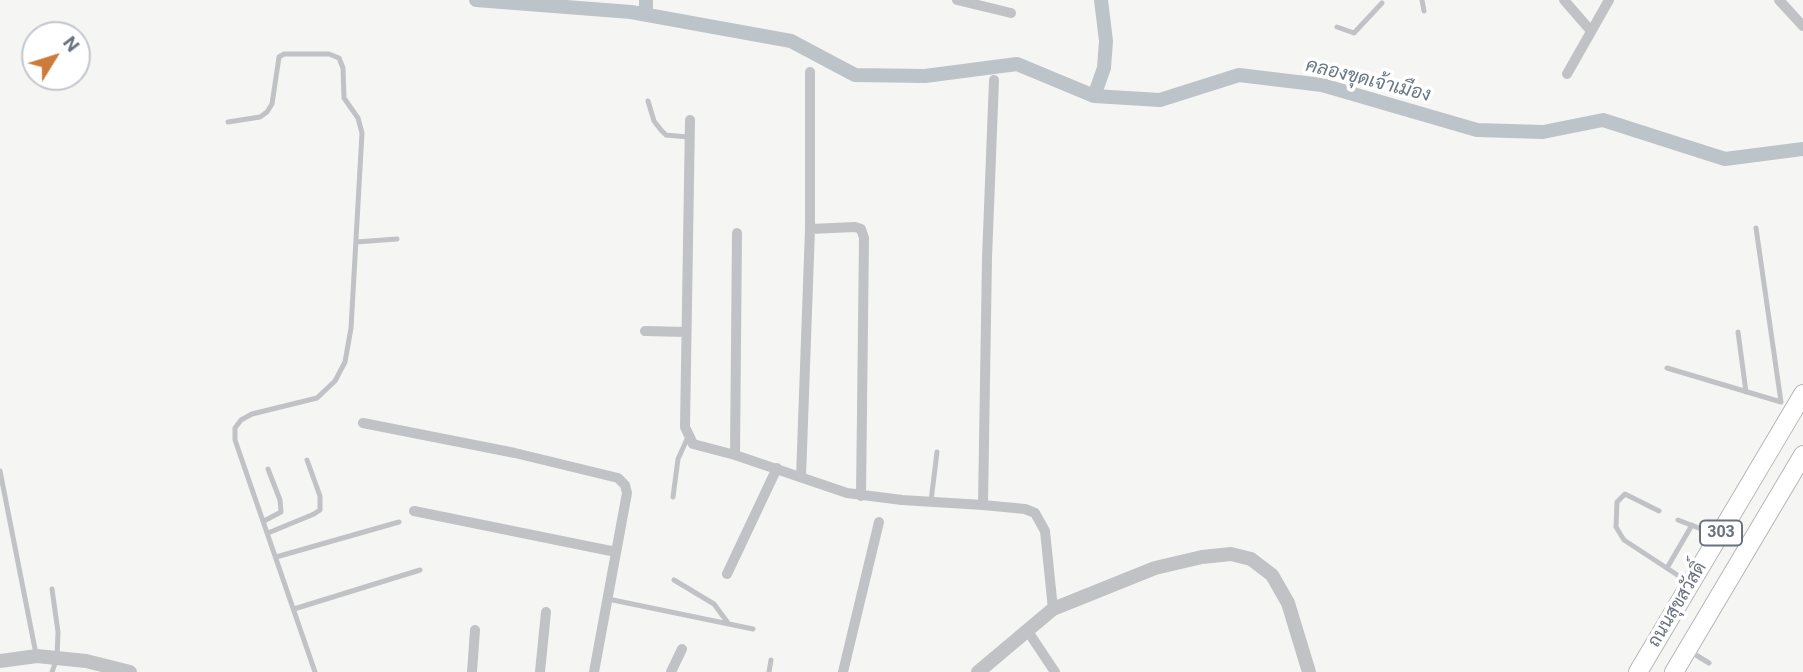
<!DOCTYPE html>
<meta charset="utf-8">
<style>
body{margin:0}
#map{position:relative;width:1803px;height:672px;overflow:hidden;background:#f5f6f3;font-family:Roboto,sans-serif}
canvas{display:block}
.north{position:absolute;left:21px;top:21px;width:70px;height:70px;box-sizing:border-box;background:#fff;border:2px solid #c3c6cc;border-radius:50%;rotate:52deg;font-size:19px;font-weight:700;line-height:28px;text-align:center;color:#697180}
.north::after{content:'';display:block;margin:auto;width:24px;height:32px;background:#cd7b3c;clip-path:polygon(50% 0,100% 100%,50% 72%,0 100%)}
</style>
<div id="map">
<canvas width="1803" height="672"></canvas>
<div class="north">N</div>
</div>
<script>
const context = document.querySelector('canvas').getContext('2d');
context.lineJoin = 'round';
function poly(rows) {
  const path = new Path2D();
  for (const r of rows) {
    path.moveTo(r[0], r[1]);
    for (let i = 2; i < r.length; i += 2) path.lineTo(r[i], r[i + 1]);
  }
  return path;
}
function stroke(path, color, width, dash) {
  context.strokeStyle = color;
  context.lineWidth = width;
  context.lineCap = dash ? 'butt' : 'round';
  context.setLineDash(dash || []);
  context.stroke(path);
}
function drawText(font, color, halo, rows, align = 'center') {
  context.font = font + ' Roboto,Sarabun,sans-serif';
  context.lineWidth = 7;
  context.setLineDash([]);
  context.textBaseline = 'middle';
  context.strokeStyle = halo;
  context.fillStyle = color;
  for (const [text, x, y, turn = 0] of rows) {
    context.save();
    context.translate(x, y);
    context.rotate((+turn || 0) * Math.PI / 180);
    context.textAlign = isNaN(turn) ? turn : align;
    if (halo) context.strokeText(text, 0, 0);
    context.fillText(text, 0, 0);
    context.restore();
  }
}
const canal = poly([
 [476,0,631,12,791,41,855,75,925,76,1017,64,1094,96,1160,100,1239,75,1322,85,1477,130,1543,132,1603,120,1725,159,1803,149],
 [646,0,646,14],
 [1094,96,1104,68,1106,41,1101,0]
]);
const service = poly([
 [1422,0,1424,11],
 [1337,27,1354,33,1382,3],
 [648,101,654,121,661,130,666,135,688,137],
 [228,122,260,117,267,112,272,104,279,57,284,54,329,54,339,58,343,68,344,98,358,118,362,133,351,328,345,362,335,381,317,398,252,414,241,420,235,428,235,440,315,672],
 [1756,228,1781,402],
 [356,242,397,239],
 [1738,332,1746,392],
 [1667,368,1781,402],
 [0,471,36,654],
 [673,497,678,459,688,437],
 [931,501,937,452],
 [1659,511,1625,494,1617,502,1616,527,1624,540,1688,582],
 [1678,520,1714,534],
 [264,521,281,512,280,500,268,469],
 [268,533,314,514,320,510,320,496,307,460],
 [276,557,399,522],
 [1667,568,1692,525],
 [674,580,714,604,728,623],
 [52,589,58,632,57,658,52,672],
 [608,599,753,629],
 [294,609,420,570],
 [1691,652,1709,663],
 [769,672,771,660]
]);
const minor = poly([
 [957,0,1011,13],
 [1564,0,1591,31],
 [1779,0,1803,26],
 [1567,74,1609,0],
 [690,120,685,427,693,444,735,455],
 [810,229,855,227,861,229,864,238,861,496],
 [737,233,735,455,847,493,902,500,983,505,1025,509,1035,513,1045,531,1053,609],
 [645,331,686,332],
 [363,423,515,453,618,478,625,485,627,493,594,672],
 [801,477,810,229,810,72],
 [983,505,987,258,994,80],
 [414,511,616,552],
 [727,574,777,468],
 [1027,630,1055,672],
 [472,672,475,630],
 [540,672,546,612],
 [671,672,682,649],
 [843,672,879,522]
]);
const tertiary = poly([
 [0,661,37,656,86,661,130,672],
 [978,672,1053,609,1155,568,1202,557,1231,554,1251,559,1272,575,1288,603,1309,672]
]);
const primary = poly([
 [1638,672,1803,394],
 [1674,672,1803,455]
]);
const shields = [
 [1721,533,42]
];
const shieldNames = [
 ["303",1721,533]
];
const streetNames = [
 ["ถนนสุขสวัสดิ์",1678,605,-59]
];
const waterNames = [
 ["คลองขุดเจ้าเมือง",1368,81,14]
];
stroke(canal, '#bcc3c9', 14);
stroke(primary, '#b4b6ba', 20);
stroke(service, '#c0c2c6', 5);
stroke(minor, '#c0c2c6', 10);
stroke(tertiary, '#c0c2c6', 14);
stroke(primary, '#fff', 18);
for (const [x, y, w] of shields) {
  const box = new Path2D();
  box.roundRect(x - w / 2, y - 12.5, w, 25, 5);
  context.fillStyle = '#fff';
  context.fill(box);
  stroke(box, '#697180', 2);
}
drawText('bold 16px', '#697180', null, shieldNames);
drawText('18px', '#697180', '#fff', streetNames);
drawText('italic 19px', '#697784', '#fff', waterNames);
</script>
